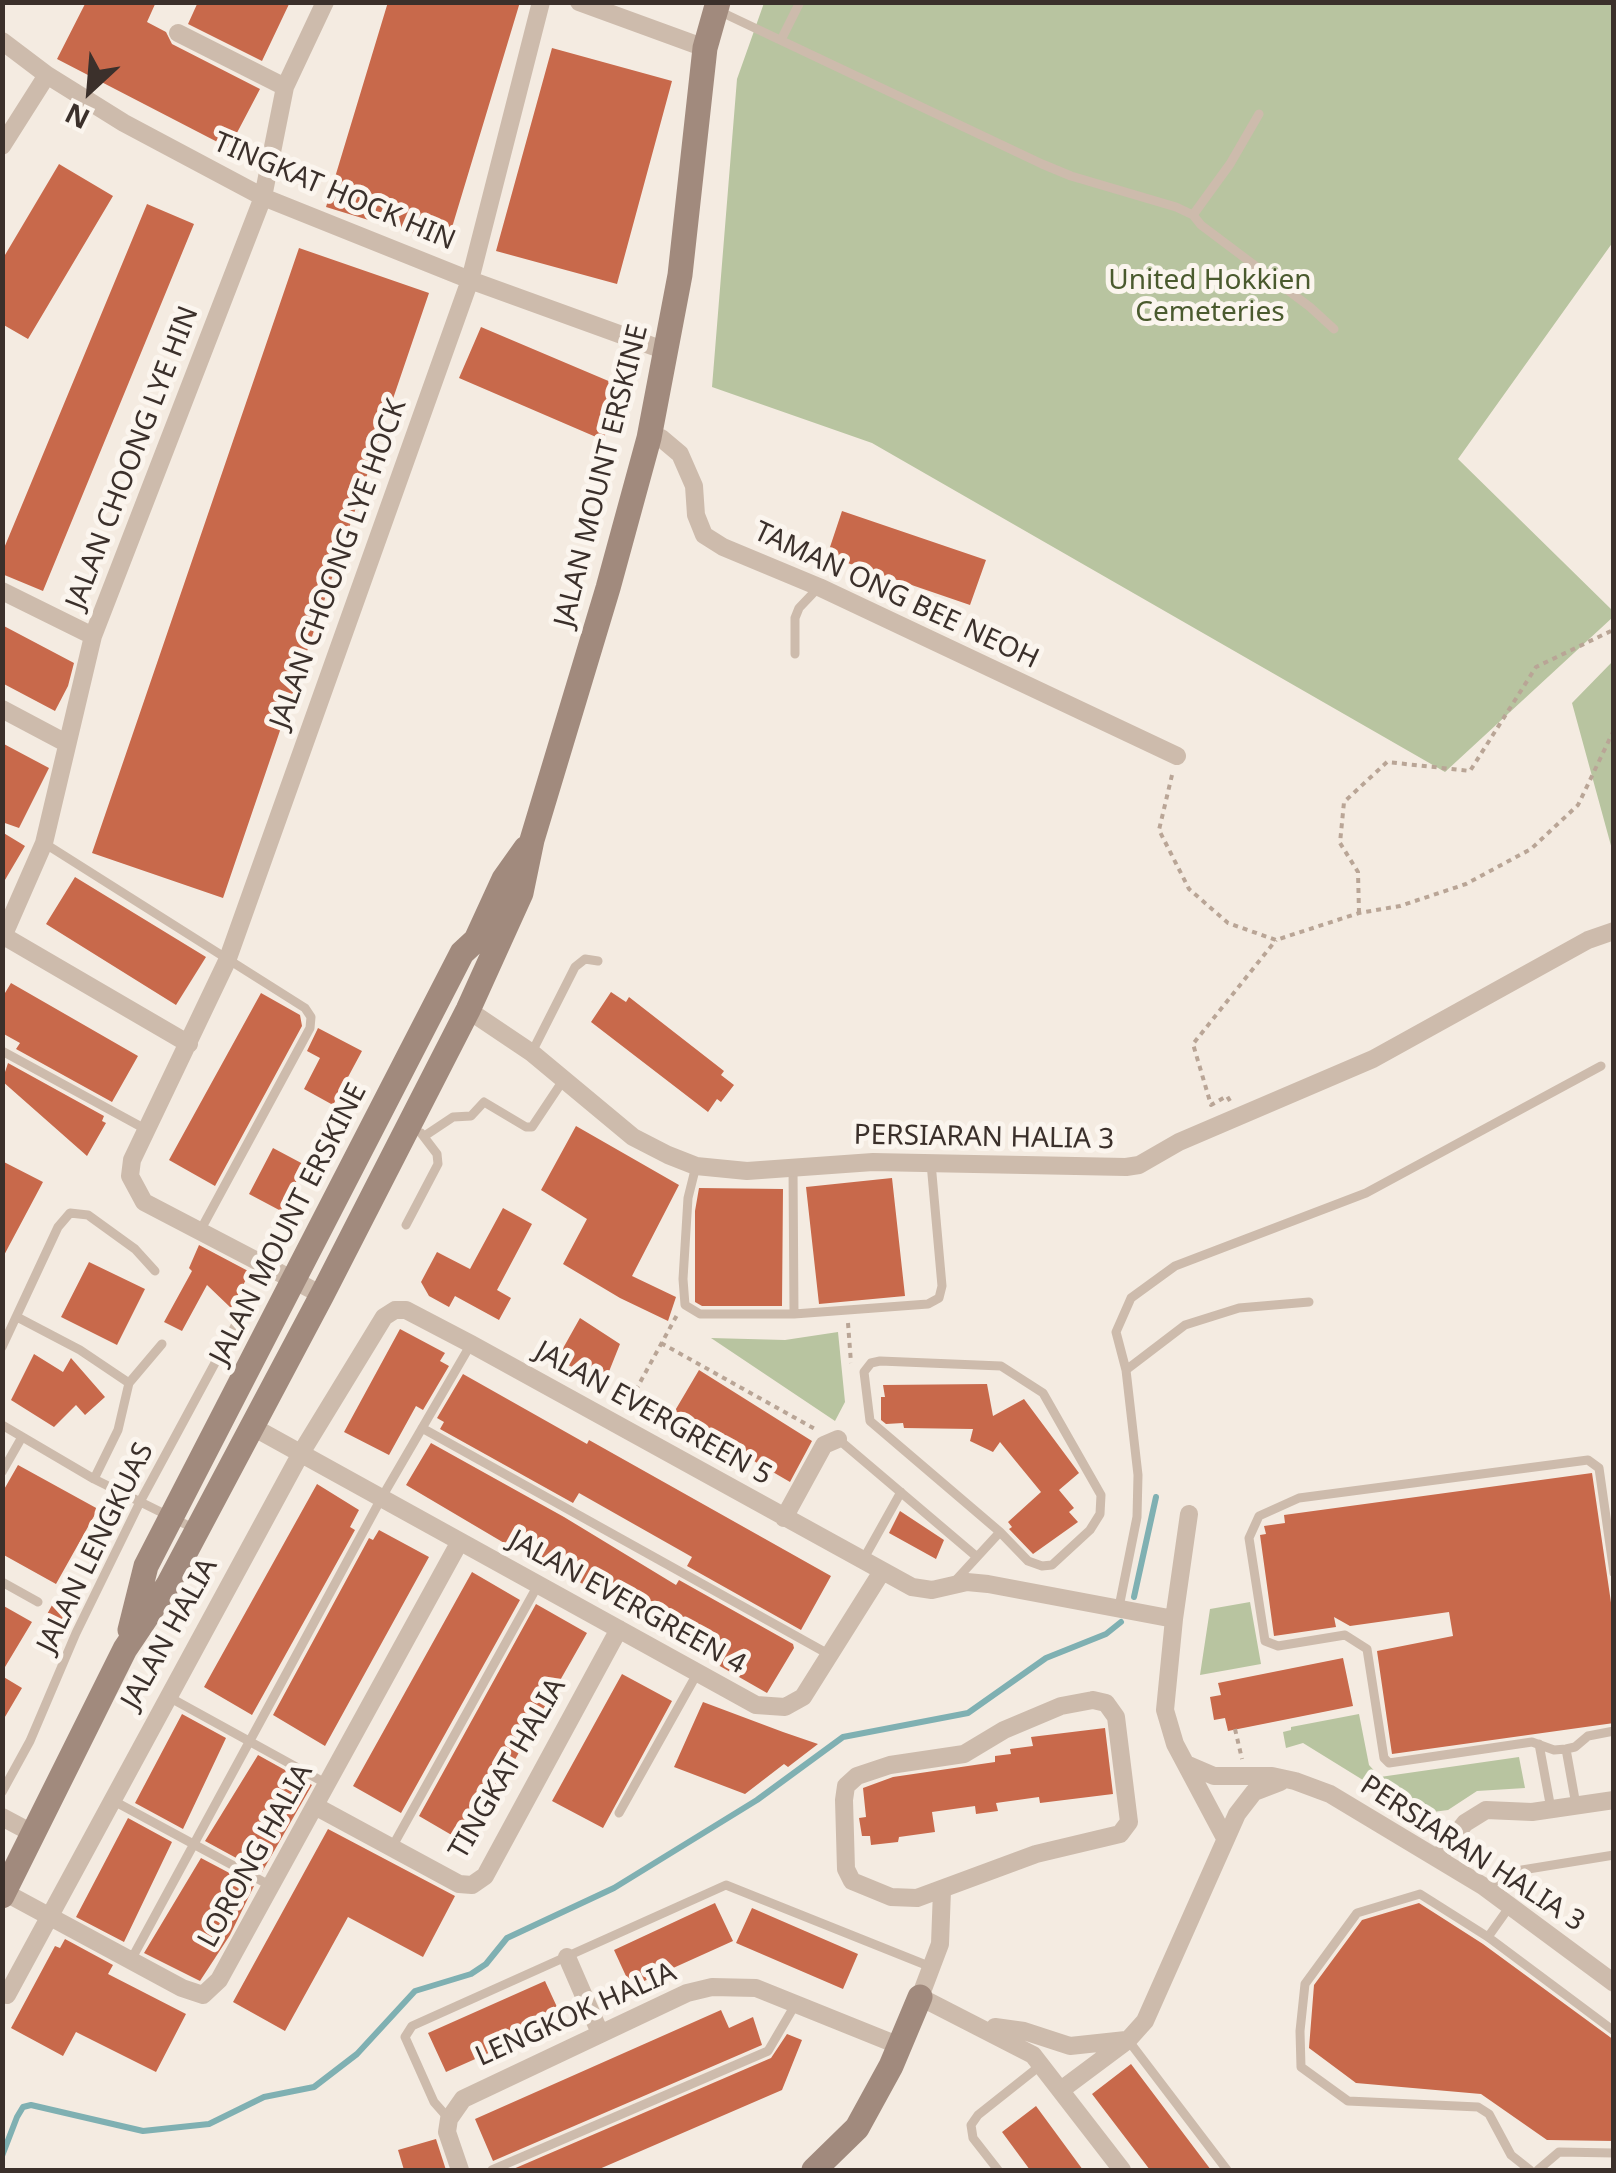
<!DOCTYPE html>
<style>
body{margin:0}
#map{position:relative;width:1616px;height:2173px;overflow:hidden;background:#f4ebe1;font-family:"Noto Sans",sans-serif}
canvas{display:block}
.frame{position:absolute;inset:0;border:5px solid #3b302b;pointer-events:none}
.north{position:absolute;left:40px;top:40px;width:100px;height:100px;-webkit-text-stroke:8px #fbf5ee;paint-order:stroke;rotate:206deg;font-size:28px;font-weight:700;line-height:40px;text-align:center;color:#3b302b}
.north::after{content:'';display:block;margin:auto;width:35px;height:45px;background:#3b302b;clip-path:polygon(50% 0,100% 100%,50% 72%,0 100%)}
</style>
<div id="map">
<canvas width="1616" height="2173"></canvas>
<div class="frame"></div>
<div class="north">N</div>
</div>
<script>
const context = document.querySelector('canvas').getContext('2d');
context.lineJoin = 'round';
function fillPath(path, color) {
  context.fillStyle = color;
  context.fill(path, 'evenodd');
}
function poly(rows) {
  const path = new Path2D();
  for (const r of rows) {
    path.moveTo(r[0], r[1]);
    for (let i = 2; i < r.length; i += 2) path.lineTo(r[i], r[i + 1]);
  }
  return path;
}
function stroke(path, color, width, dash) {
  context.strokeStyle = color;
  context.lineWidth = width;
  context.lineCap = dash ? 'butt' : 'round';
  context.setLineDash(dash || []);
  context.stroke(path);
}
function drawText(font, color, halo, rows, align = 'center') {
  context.font = font + ' "Noto Sans",sans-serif';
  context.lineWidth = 10;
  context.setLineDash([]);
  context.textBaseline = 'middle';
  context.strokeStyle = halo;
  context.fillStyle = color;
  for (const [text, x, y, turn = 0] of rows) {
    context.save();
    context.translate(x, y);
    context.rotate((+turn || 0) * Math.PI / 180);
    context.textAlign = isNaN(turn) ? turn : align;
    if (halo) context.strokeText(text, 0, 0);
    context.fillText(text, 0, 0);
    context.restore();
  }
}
const green = poly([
 [764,3,1613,3,1613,242,1458,459,1613,611,1613,617,1445,772,872,443,712,387,737,79],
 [1613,661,1613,853,1572,703],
 [838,1332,845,1402,835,1421,711,1338,785,1340],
 [1250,1602,1261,1664,1200,1675,1210,1609],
 [1359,1714,1369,1765,1380,1777,1519,1757,1525,1788,1477,1791,1448,1810,1418,1814,1303,1743,1286,1748,1283,1732,1291,1730,1291,1727]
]);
const stream = poly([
 [1134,1597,1156,1497],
 [2,2156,17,2117,23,2107,31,2105,143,2131,209,2124,264,2097,314,2087,357,2054,415,1991,471,1974,486,1964,507,1938,614,1888,757,1800,843,1737,968,1713,1046,1658,1106,1634,1121,1622]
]);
const building = poly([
 [86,2,156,2,147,22,166,32,172,44,260,89,229,148,57,59],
 [198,2,290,2,262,61,188,24],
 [388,2,520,2,447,244,326,207],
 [552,48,672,81,617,284,496,251],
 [59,164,113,196,28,339,2,324,2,260],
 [147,204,194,224,43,591,2,574,2,553],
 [299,248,429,293,223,898,92,853],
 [481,327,625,388,603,440,459,378],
 [842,511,986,560,970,605,827,556],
 [2,625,74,663,68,686,55,711,2,683],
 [2,743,49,768,19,828,2,822],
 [2,832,25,846,2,885],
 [75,877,206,957,176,1005,46,924],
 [11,983,138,1056,112,1102,16,1049,20,1043,2,1033,2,998],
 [611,992,626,1002,629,997,724,1071,721,1075,734,1085,721,1102,717,1099,708,1112,591,1022],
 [261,993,300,1015,302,1026,215,1186,169,1160],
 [318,1028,362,1051,333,1105,304,1089,320,1058,307,1051],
 [8,1063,104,1116,102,1121,106,1123,87,1156,2,1081],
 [576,1126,679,1185,632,1276,676,1297,668,1321,620,1298,563,1264,587,1219,541,1190],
 [273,1148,305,1165,281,1211,249,1194],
 [2,1161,43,1182,2,1259],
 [892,1178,905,1296,819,1304,806,1187],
 [699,1188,783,1189,782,1306,702,1306,695,1302,695,1211],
 [503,1208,532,1224,497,1290,511,1298,499,1320,455,1296,449,1307,429,1296,421,1282,437,1252,470,1269],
 [199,1245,250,1272,231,1308,207,1285,182,1331,164,1322,192,1271,189,1268],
 [89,1262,145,1289,117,1345,61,1317],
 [580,1318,620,1344,604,1384,557,1359],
 [400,1329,445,1353,440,1361,449,1366,423,1410,416,1406,389,1455,344,1432],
 [34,1354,63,1372,71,1358,105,1397,85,1415,76,1405,54,1427,11,1400],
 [699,1370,812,1441,790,1482,673,1414],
 [463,1374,587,1444,589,1440,831,1576,801,1630,687,1566,692,1557,579,1493,573,1503,440,1429,444,1422,437,1418],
 [987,1384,993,1416,1024,1399,1079,1473,1059,1490,1074,1508,1069,1512,1078,1522,1033,1554,1009,1529,1012,1527,1008,1522,1041,1492,1000,1442,993,1452,970,1441,973,1429,904,1428,903,1423,886,1424,881,1420,881,1397,885,1397,883,1385],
 [431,1443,564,1517,676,1585,679,1580,793,1644,794,1648,767,1693,718,1665,725,1650,706,1641,699,1654,518,1545,516,1550,406,1485],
 [18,1465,98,1509,56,1584,2,1554,2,1493],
 [1592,1473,1614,1623,1614,1723,1392,1754,1377,1651,1453,1636,1449,1612,1350,1626,1334,1617,1336,1627,1274,1636,1260,1535,1266,1534,1264,1526,1285,1523,1284,1515],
 [317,1484,359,1510,350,1527,355,1530,252,1715,204,1687],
 [900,1511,944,1540,936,1559,889,1533],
 [379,1530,429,1557,325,1746,273,1715,369,1538,373,1540],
 [472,1572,520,1600,401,1813,353,1786],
 [57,1596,75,1606,64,1627,45,1618],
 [536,1604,587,1633,467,1844,419,1816],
 [2,1605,32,1622,2,1672],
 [1343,1658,1353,1706,1228,1731,1225,1718,1214,1720,1210,1697,1221,1695,1218,1683],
 [622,1674,672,1701,603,1828,552,1801],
 [2,1676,22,1688,2,1722],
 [703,1702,783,1732,818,1744,788,1767,784,1764,745,1794,674,1767],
 [182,1714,226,1738,183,1829,135,1803],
 [1105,1728,1113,1794,1040,1803,1039,1797,996,1803,998,1811,976,1814,975,1806,932,1812,935,1832,899,1837,898,1842,871,1845,870,1836,862,1836,859,1818,866,1817,863,1788,893,1777,995,1762,995,1756,1011,1754,1010,1749,1033,1746,1031,1737],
 [258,1755,312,1785,262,1872,205,1841],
 [128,1818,172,1842,124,1942,76,1917],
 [328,1829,455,1896,423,1957,348,1917,285,2031,233,2002],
 [201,1858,254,1886,230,1935,200,1981,144,1953],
 [715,1903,733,1941,631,1987,614,1950],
 [1419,1903,1483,1944,1614,2040,1614,2141,1547,2140,1481,2094,1356,2083,1309,2048,1314,1985,1362,1920],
 [752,1908,858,1954,843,1989,736,1943],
 [65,1939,113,1965,108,1974,186,2014,156,2072,76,2032,63,2056,11,2028,55,1946,60,1948],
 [545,1981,563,2020,446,2072,428,2033],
 [721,2010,729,2028,753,2017,762,2045,493,2161,475,2119],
 [787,2034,802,2040,782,2090,597,2170,511,2170,771,2058],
 [1131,2064,1211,2170,1150,2170,1092,2094],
 [1036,2106,1083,2170,1030,2170,1002,2132],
 [436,2139,446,2170,404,2170,398,2150]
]);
const path = poly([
 [1172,775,1159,830,1189,889,1228,923,1276,940,1359,913,1400,906,1466,884,1531,849,1578,805,1614,730],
 [1359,913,1358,872,1340,843,1344,802,1387,762,1470,771,1536,667,1611,631,1614,627],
 [1230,1101,1227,1096,1211,1105,1193,1044,1276,940],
 [848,1323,851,1363],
 [661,1343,815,1429],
 [626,1408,677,1315],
 [1235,1729,1242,1759]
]);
const lane = poly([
 [721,12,1042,164,1071,176,1176,207,1193,215,1201,225,1310,307,1334,329],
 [781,40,800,2],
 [1193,215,1230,164,1259,114],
 [795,654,795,618,799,608,819,587],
 [44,843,305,1008,311,1017,310,1028,200,1231],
 [2,1051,147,1130],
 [532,1052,575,967,585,959,598,961],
 [426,1135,453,1117,471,1116,484,1102,526,1127,532,1127,562,1082],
 [696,1166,688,1198,683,1279,685,1305,700,1314,794,1314,928,1304,939,1298,942,1286,931,1163],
 [793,1167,794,1314],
 [406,1225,438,1164,437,1154,421,1133],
 [17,1317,80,1350,129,1383],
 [2,1347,58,1227,70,1213,88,1215,135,1249,155,1271],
 [880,1361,1001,1366,1043,1393,1101,1495,1100,1514,1090,1530,1052,1565,1042,1566,1028,1561,1000,1532,870,1421,864,1372,871,1363,880,1361],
 [1126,1370,1185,1325,1239,1308,1309,1302],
 [2,1425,94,1479,195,1529],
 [422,1428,830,1655],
 [838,1439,977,1557],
 [2,1472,22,1437],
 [94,1479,118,1430,129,1383,162,1344],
 [863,1560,901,1492],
 [1614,1573,1599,1468,1588,1460,1299,1498,1259,1516,1249,1538,1265,1641,1278,1646,1345,1635,1367,1649,1384,1758,1389,1763,1532,1742,1554,1750,1566,1749,1575,1747,1588,1736,1614,1731],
 [955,1581,1000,1532],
 [2,1582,38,1602],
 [1119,1607,1137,1517,1138,1475,1126,1370,1116,1332,1131,1298,1175,1266,1366,1193,1601,1066],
 [167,1696,327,1784],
 [1539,1744,1551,1809],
 [1566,1749,1576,1805],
 [2,1792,30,1741,76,1633,141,1500,235,1326],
 [112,1800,271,1886],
 [619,1813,698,1672],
 [391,1849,538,1585],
 [1486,1885,1522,1870,1614,1855],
 [1488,1937,1510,1906],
 [131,1960,382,1497,471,1344],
 [1128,2040,1227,2170],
 [449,2119,434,2102,405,2037,412,2026,726,1885,931,1967],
 [492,2170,768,2051,795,2005],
 [998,2170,973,2138,971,2125,978,2115,1041,2065],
 [1530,2170,1511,2155,1489,2114,1478,2107,1348,2101,1301,2067,1300,2031,1305,1984,1357,1913,1420,1894,1488,1937,1614,2031],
 [1538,2170,1559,2152,1614,2153]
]);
const street = poly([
 [579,2,705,48],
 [178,33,285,87],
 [2,41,47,75,124,123,263,197,470,280,666,351],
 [2,146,47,75],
 [649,438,661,438,680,454,694,486,696,515,704,535,723,547,819,587,1177,756],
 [2,591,93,636],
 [2,709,66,743],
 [2,935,189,1044],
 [2,939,44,843,93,636,263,197,285,87,325,2],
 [468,1010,532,1053,633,1137,668,1155,696,1166,747,1171,873,1162,1126,1167,1139,1165,1179,1142,1373,1059,1588,940,1614,931],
 [322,1295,144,1202,130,1176,132,1160,227,961,470,280,541,2],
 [253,1427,756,1705,785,1707,803,1697,881,1573],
 [1189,1514,1174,1619,1165,1710,1175,1744,1225,1838],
 [784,1518,824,1445,838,1439],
 [1093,1700,1106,1703,1116,1717,1129,1822,1120,1834,1036,1854,917,1898,891,1897,852,1881,846,1869,844,1800,846,1786,857,1776,890,1765,964,1754,1004,1730,1061,1706,1093,1700],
 [1186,1764,1214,1776,1272,1776,1295,1781,1330,1794,1483,1886,1614,1983],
 [315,1806,459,1884,472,1885,485,1876,619,1629],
 [2,1817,34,1834],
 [1438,1858,1465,1823,1486,1810,1532,1812,1614,1800],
 [942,1890,940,1944,920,1997,1033,2055,1122,2170],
 [4,1892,182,1988,203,1995,219,1980,459,1543],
 [567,1957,600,2033],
 [7,1995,301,1453,384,1317,395,1310,406,1310,471,1344,912,1587,932,1590,967,1582,988,1584,1174,1619],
 [995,2027,1024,2031,1070,2046,1126,2040],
 [1061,2090,1128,2040,1145,2021,1237,1814,1254,1792,1280,1782],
 [460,2170,447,2132,449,2119,463,2099,687,1993,712,1987,756,1988,900,2046]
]);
const secondary = poly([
 [130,1630,146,1566,462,953,476,940,504,879,526,848],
 [2,1896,125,1649,168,1585,322,1295,468,1010,521,893,532,840,608,588,649,438,680,275,705,48,718,2],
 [814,2170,857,2128,891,2066,920,1997]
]);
const streetNames = [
 ["TINGKAT HOCK HIN",334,192,23],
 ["JALAN CHOONG LYE HIN",133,458,-69],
 ["JALAN MOUNT ERSKINE",602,476,-76],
 ["JALAN CHOONG LYE HOCK",339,564,-70],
 ["TAMAN ONG BEE NEOH",896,596,25],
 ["PERSIARAN HALIA 3",984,1138,1],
 ["JALAN MOUNT ERSKINE",289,1224,-63],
 ["JALAN EVERGREEN 5",653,1414,29],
 ["JALAN LENGKUAS",96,1548,-64],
 ["JALAN EVERGREEN 4",627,1603,29],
 ["JALAN HALIA",170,1634,-61],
 ["TINGKAT HALIA",508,1769,-60],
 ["PERSIARAN HALIA 3",1472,1854,33],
 ["LORONG HALIA",256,1856,-61],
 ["LENGKOK HALIA",576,2015,-24]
];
const parkNames = [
 ["United Hokkien",1210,281],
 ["Cemeteries",1210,313]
];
fillPath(green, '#b8c4a0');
stroke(stream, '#7fb0b2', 6);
fillPath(building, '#c8694b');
stroke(path, '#b9a596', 4, [5, 5]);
stroke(lane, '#cdbbac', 9);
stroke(street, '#cdbbac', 18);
stroke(secondary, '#a18a7d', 25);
drawText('28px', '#3b302b', '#fbf5ee', streetNames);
drawText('28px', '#4a5a2e', '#fbf5ee', parkNames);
</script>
